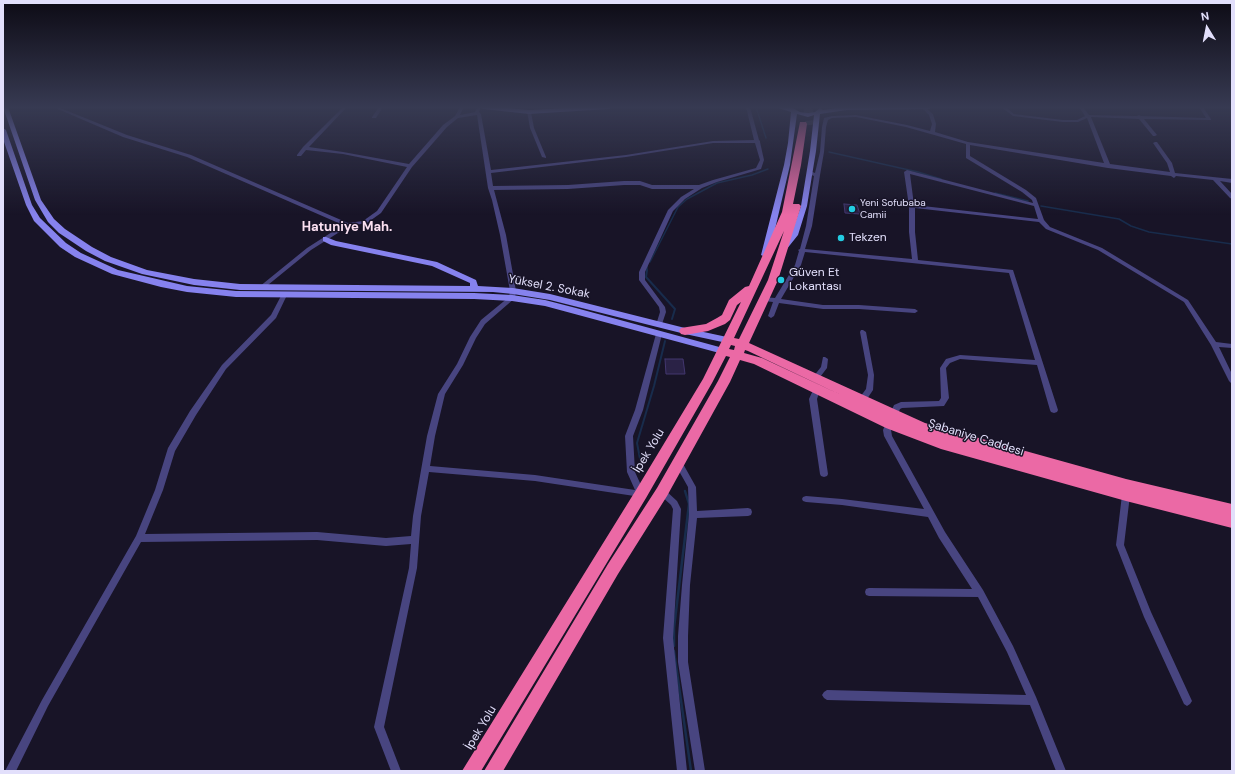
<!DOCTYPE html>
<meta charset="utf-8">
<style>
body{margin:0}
#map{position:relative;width:1235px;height:774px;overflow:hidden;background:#181427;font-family:"DM Sans",sans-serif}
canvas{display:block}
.frame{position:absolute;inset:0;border:4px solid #e2dffb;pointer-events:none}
.north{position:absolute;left:1187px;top:8px;width:40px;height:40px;-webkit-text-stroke:3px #181427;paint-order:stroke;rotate:350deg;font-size:11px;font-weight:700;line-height:16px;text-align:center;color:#e2dffb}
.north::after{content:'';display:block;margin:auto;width:14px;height:18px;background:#e2dffb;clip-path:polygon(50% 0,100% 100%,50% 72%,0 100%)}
</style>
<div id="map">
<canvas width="1235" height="774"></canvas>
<div class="frame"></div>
<div class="north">N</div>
</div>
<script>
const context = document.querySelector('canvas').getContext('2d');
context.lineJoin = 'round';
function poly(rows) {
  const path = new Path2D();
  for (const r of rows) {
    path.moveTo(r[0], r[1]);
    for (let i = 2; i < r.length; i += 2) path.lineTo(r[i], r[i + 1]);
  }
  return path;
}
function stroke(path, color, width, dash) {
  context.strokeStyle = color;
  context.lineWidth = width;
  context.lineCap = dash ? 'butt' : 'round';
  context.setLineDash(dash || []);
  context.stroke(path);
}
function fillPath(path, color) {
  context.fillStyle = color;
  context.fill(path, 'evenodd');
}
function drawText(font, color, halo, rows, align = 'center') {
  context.font = font + ' "DM Sans",sans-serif';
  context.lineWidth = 3;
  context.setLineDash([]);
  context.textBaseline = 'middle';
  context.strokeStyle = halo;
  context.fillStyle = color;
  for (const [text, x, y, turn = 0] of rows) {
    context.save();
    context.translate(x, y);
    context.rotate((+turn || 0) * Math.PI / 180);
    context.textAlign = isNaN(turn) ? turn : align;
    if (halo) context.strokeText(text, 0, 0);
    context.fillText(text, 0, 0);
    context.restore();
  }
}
const streamFar2 = poly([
 [756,107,766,138],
 [829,152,918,172,941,179],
 [995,193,1028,201],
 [1041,206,1119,219,1131,226,1149,232,1232,244],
 [650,262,678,207,687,199,717,183,752,175,768,169],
 [647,271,647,266]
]);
const streamFar1 = poly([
 [647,270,646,277,675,309,672,319],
 [641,464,637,443,654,386,665,341]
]);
const stream = poly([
 [674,646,674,628,689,504,685,491],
 [674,651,691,771]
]);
const building = poly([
 [844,204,857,205,860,214,845,213,844,204],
 [665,359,683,359,685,374,666,374,665,359]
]);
const highwayTunnel = poly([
 [808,107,810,125]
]);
const street = poly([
 [53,107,58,107,127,135,191,155,348,223,363,221,377,211,407,167,343,154,306,150,301,156,297,156,297,155,303,147,343,107,347,107,309,147,343,152,409,164,443,125,455,116,460,107,464,107,460,115,475,112,477,107,481,107,479,112,481,114,491,170,626,155,713,141,754,140,746,107,750,107,759,140,760,141,760,142,764,160,761,169,717,182,702,188,685,199,673,211,645,272,645,280,665,307,666,312,661,327,659,327,656,325,660,312,659,307,639,280,639,272,668,210,681,197,694,189,652,189,640,185,624,185,568,189,494,190,506,235,516,291,515,298,485,324,476,338,463,365,445,394,435,436,430,466,535,475,635,490,627,472,625,436,635,410,656,334,659,332,662,334,643,410,633,436,635,472,645,494,644,496,641,497,535,481,429,472,421,516,417,568,384,727,401,771,391,771,374,727,409,568,411,544,386,546,317,540,141,542,48,706,16,771,5,771,42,700,136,536,155,490,168,448,190,411,222,365,271,315,282,294,284,293,287,295,276,318,226,369,196,415,175,451,163,490,145,534,317,532,386,538,411,536,413,516,427,436,438,394,457,364,470,337,481,320,509,297,510,291,500,235,492,200,488,188,477,115,458,118,447,127,412,167,381,213,367,223,349,226,311,250,263,289,261,290,258,288,259,287,307,248,343,225,187,157,123,137,53,107],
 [713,143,755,143,760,160,756,168,713,180,699,185,652,185,640,181,624,181,568,185,493,186,491,173,626,157,713,143],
 [379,107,383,107,376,118,372,118,372,117,379,107],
 [921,107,925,107,933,114,936,124,935,132,968,142,1104,163,1087,118,1078,122,1063,122,1013,116,1001,107,1006,107,1014,114,1063,120,1077,120,1085,116,1079,107,1083,107,1089,115,1137,116,1139,115,1141,116,1206,118,1199,107,1203,107,1211,119,1211,120,1144,119,1157,135,1155,136,1153,136,1139,119,1091,117,1110,164,1170,172,1167,163,1153,143,1155,142,1157,142,1172,163,1175,173,1232,179,1232,183,1220,181,1232,194,1232,199,1230,198,1213,180,1176,176,1174,178,1171,176,1108,168,970,145,970,156,1026,190,1036,198,1044,220,1050,227,1102,248,1188,300,1216,342,1232,344,1232,348,1219,347,1232,374,1232,384,1229,381,1211,345,1184,302,1098,250,1046,229,1039,222,915,208,915,232,918,260,1013,270,1058,410,1057,412,1054,413,1051,412,1050,410,1037,365,960,359,950,363,946,368,949,398,944,406,902,408,900,409,891,430,892,436,945,532,983,590,1013,646,1036,697,1066,771,1056,771,1030,705,827,700,824,698,822,695,824,692,827,690,1026,695,1007,652,978,597,869,596,866,595,865,592,866,589,869,588,972,589,939,538,928,517,842,505,806,502,803,501,802,499,803,497,806,496,842,499,924,509,884,436,883,430,894,405,901,402,939,401,941,398,940,368,946,359,960,355,1035,360,1009,273,805,252,801,265,781,299,823,305,859,305,915,309,918,311,915,313,859,309,823,309,779,303,774,316,771,318,768,316,773,302,764,301,761,299,764,297,775,298,795,265,799,251,798,250,800,249,806,226,814,176,807,173,810,171,815,173,820,152,822,127,824,118,832,116,856,115,907,125,930,131,932,124,929,115,921,107],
 [856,117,906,127,966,144,966,158,1022,192,1032,200,1033,203,907,170,904,172,909,206,909,232,912,259,805,249,812,226,820,175,824,152,826,127,828,120,832,118,856,117],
 [910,174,1034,206,1038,219,914,205,910,174],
 [527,111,531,112,534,128,546,157,546,158,542,157,530,128,527,111],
 [861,330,863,330,866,332,874,375,873,390,865,402,862,403,859,402,858,400,866,389,868,375,860,332,861,330],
 [823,357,825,357,828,359,827,368,817,381,813,381,812,379,813,377,821,367,823,357],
 [816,387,818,388,820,390,817,399,828,474,827,476,824,477,821,476,820,474,809,399,814,388,816,387],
 [679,461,682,462,696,487,697,511,748,508,751,509,752,512,751,515,748,516,697,518,690,585,688,636,688,662,705,771,695,771,678,662,678,636,682,585,689,514,688,487,675,464,676,462,679,461],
 [662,489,665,490,677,501,681,509,673,638,687,771,677,771,663,638,673,509,671,505,659,494,658,492,659,490,662,489],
 [1126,492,1129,493,1130,495,1124,545,1151,612,1192,701,1190,704,1187,706,1184,704,1144,617,1116,545,1122,495,1123,493,1126,492]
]);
const secondary = poly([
 [3,107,8,107,41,200,54,219,65,229,92,247,111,257,147,270,194,279,240,284,470,286,470,283,432,266,331,245,323,241,323,237,326,237,336,241,437,262,476,280,478,286,513,288,550,294,685,328,727,337,731,340,727,343,685,334,550,300,513,294,493,292,240,290,194,285,142,274,105,261,86,251,59,233,48,222,35,200,3,107],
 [480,107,497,107,529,110,584,107,612,107,609,109,529,114,483,109,480,107],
 [775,107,791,107,800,112,808,113,815,112,820,108,823,110,843,107,932,107,929,109,847,110,820,114,816,151,807,206,798,235,786,250,783,250,779,248,791,234,801,206,810,151,814,115,808,117,797,114,790,165,769,255,765,257,761,255,784,165,788,143,791,112,775,107],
 [3,128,6,130,32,205,40,218,66,243,81,253,118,270,187,286,236,291,474,293,512,295,545,300,576,308,723,348,727,351,723,354,545,306,512,301,474,299,236,297,187,292,161,287,112,274,75,257,60,247,34,221,26,205,3,139,3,128]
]);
const highway = poly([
 [800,122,806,122,807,124,801,165,793,204,799,204,801,206,778,280,749,343,925,423,1126,479,1232,504,1232,528,1126,501,941,449,886,428,754,364,740,360,730,382,667,496,618,574,503,771,484,771,608,564,657,488,718,381,730,357,726,356,712,383,646,498,481,771,462,771,636,490,703,379,741,302,737,305,730,320,725,324,708,331,685,335,681,334,679,331,681,328,706,324,717,318,722,315,729,300,745,287,749,286,782,212,800,122],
 [784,231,768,280,739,339,734,338,784,231],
 [731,345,735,346,734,350,729,349,731,345],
 [745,350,748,351,841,395,762,358,744,353,745,350]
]);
const markers = [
 [852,209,4,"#23cce2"],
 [841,238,4,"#23cce2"],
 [781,280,4,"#23cce2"]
];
const farPoinames = [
 ["Yeni Sofubaba",860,203],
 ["Camii",860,215]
];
const poiNames = [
 ["Tekzen",849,238],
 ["Güven Et",789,273],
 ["Lokantası",789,287]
];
const streetNames = [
 ["Yüksel 2. Sokak",549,287,11],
 ["Şabaniye Caddesi",976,438,17],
 ["İpek Yolu",649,451,-59],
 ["İpek Yolu",481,728,-59]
];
const farDistrictnames = [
 ["Hatuniye Mah.",347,228]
];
stroke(streamFar2, '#182c4c', 1.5);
stroke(streamFar1, '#182c4c', 2);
stroke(stream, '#182c4c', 2.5);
fillPath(building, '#2a2246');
stroke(building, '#43376f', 1);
stroke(highwayTunnel, '#363247', 9, [9, 4.5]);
fillPath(street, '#484580');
fillPath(secondary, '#8682ee');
fillPath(highway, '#eb69a5');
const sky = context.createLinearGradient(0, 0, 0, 215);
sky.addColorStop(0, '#0d0b15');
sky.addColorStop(0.5, '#373a52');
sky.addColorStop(1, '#373a5200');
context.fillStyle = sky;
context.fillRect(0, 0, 1235, 215);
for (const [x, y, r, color] of markers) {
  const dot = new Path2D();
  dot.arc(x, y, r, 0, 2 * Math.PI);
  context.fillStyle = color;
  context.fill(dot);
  stroke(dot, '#181427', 1.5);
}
drawText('10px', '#e2dffb', '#181427', farPoinames, 'left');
drawText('12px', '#e2dffb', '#181427', poiNames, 'left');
drawText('12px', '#e2dffb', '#181427', streetNames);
drawText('bold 13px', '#fbe0f1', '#181427', farDistrictnames);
</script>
